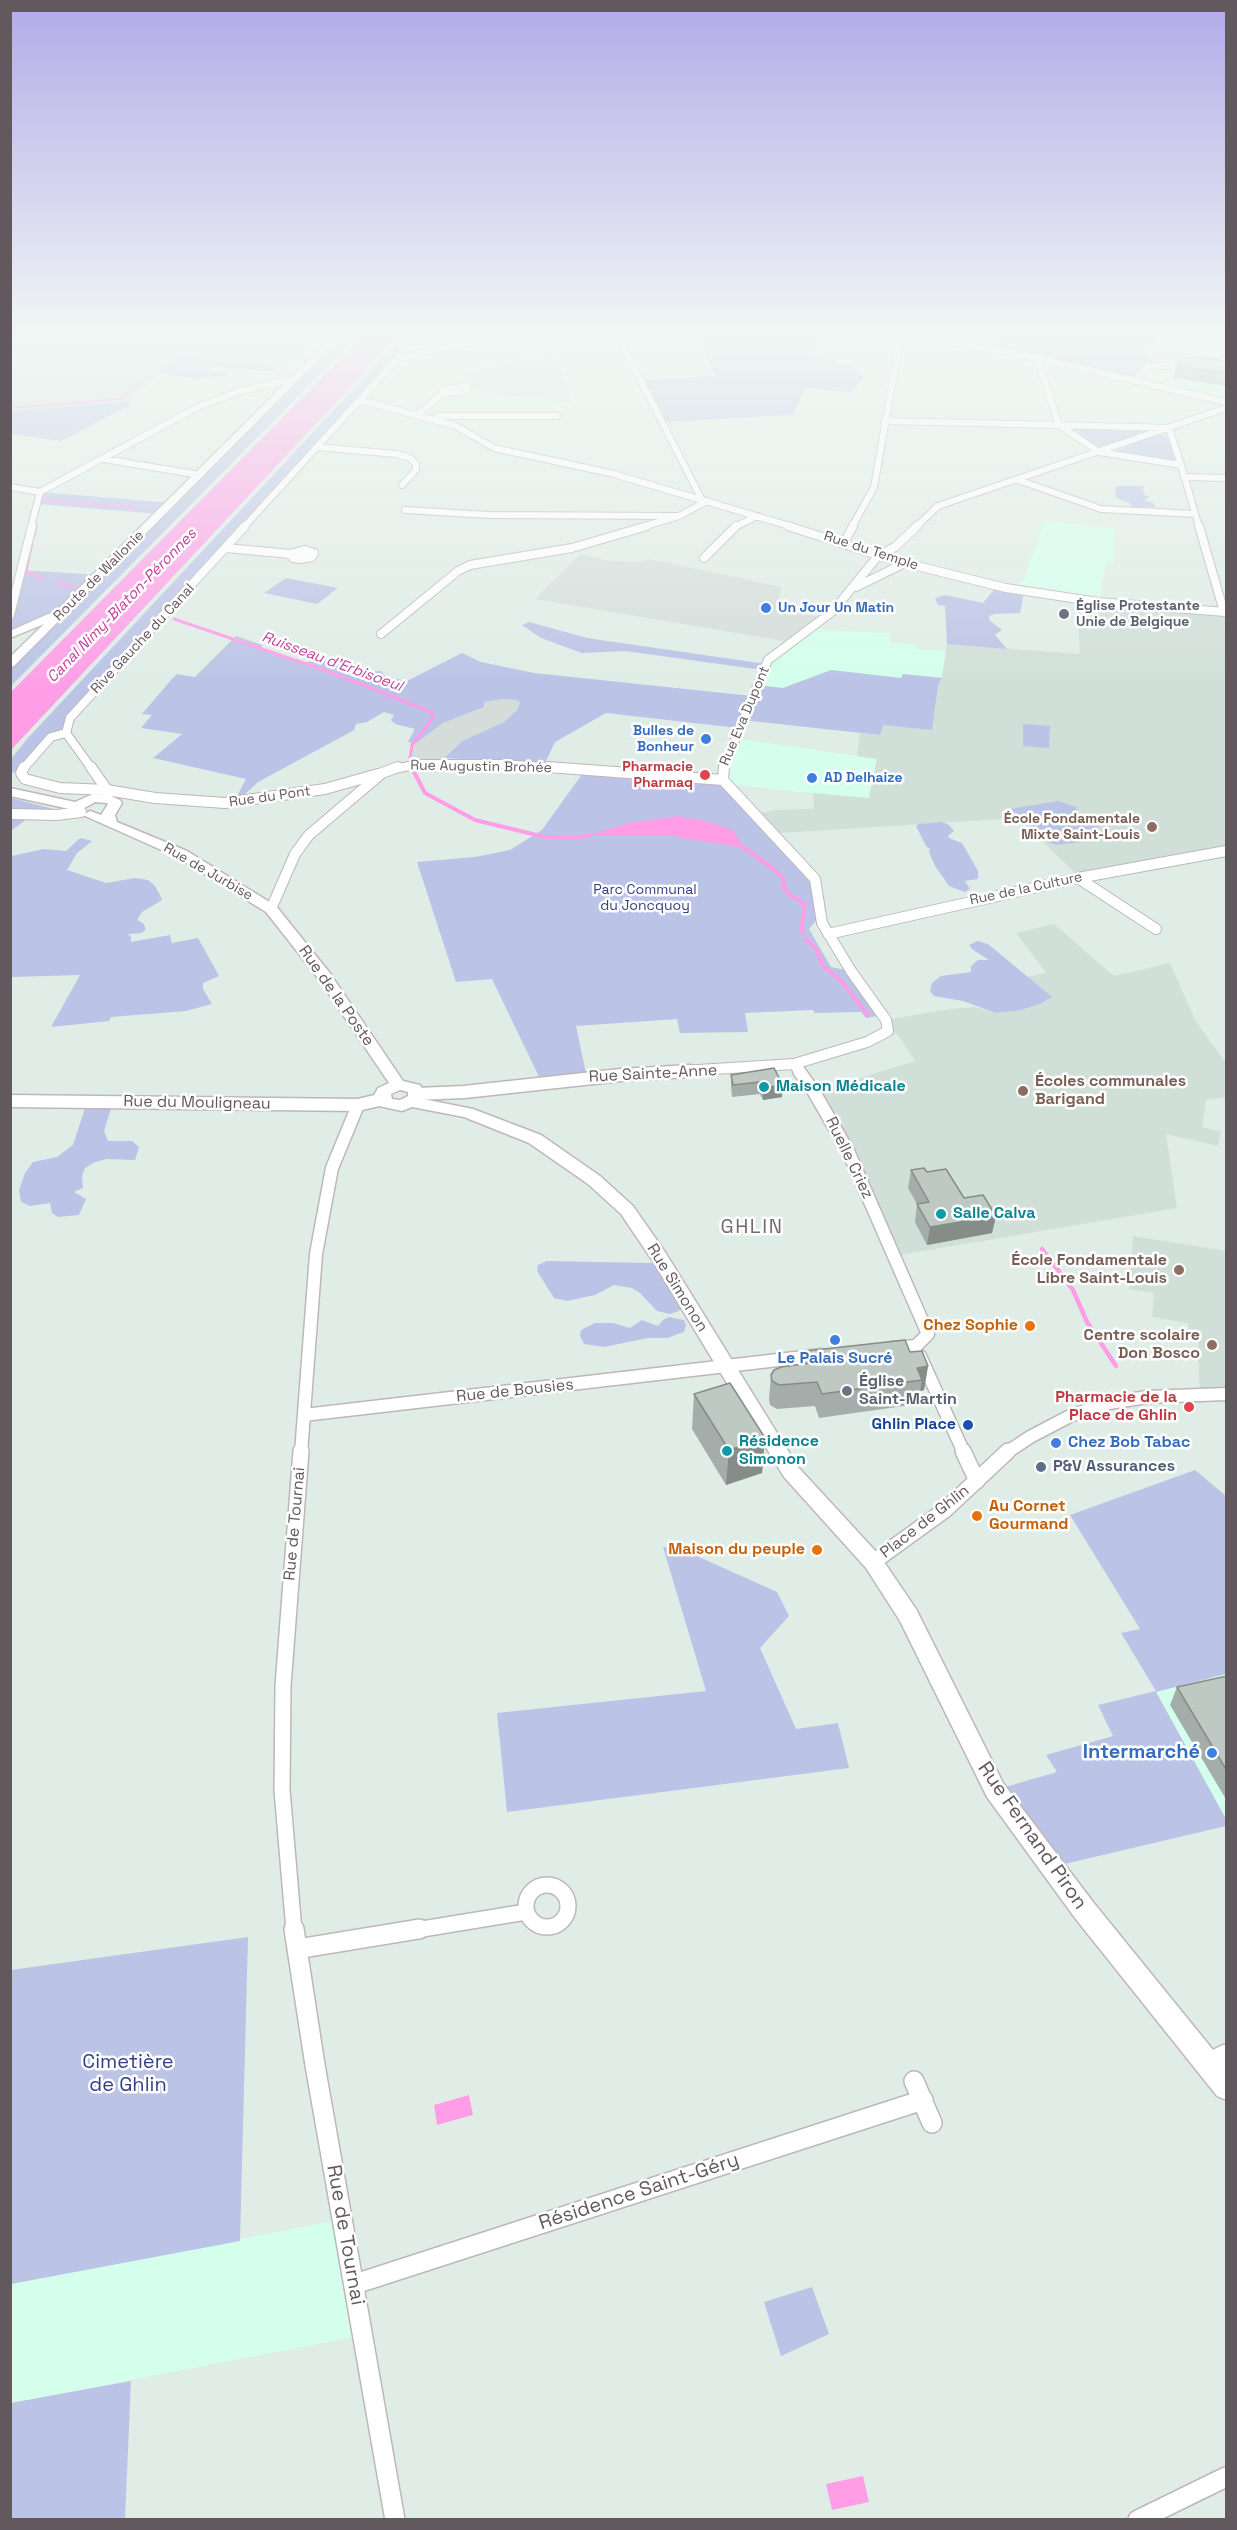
<!DOCTYPE html>
<meta charset="utf-8">
<style>
body{margin:0}
#map{position:relative;width:1237px;height:2530px;overflow:hidden;background:#e0ede7;font-family:"Space Grotesk",sans-serif}
canvas{display:block}
.frame{position:absolute;inset:0;border:12px solid #62595f;pointer-events:none}
</style>
<div id="map">
<canvas width="1237" height="2530"></canvas>
<div class="frame"></div>
</div>
<script>
const context = document.querySelector('canvas').getContext('2d');
context.lineJoin = 'round';
function fillPath(path, color) {
  context.fillStyle = color;
  context.fill(path, 'evenodd');
}
function poly(rows) {
  const path = new Path2D();
  for (const r of rows) {
    if (r.length === 3) {
      path.moveTo(r[0] + r[2], r[1]);
      path.arc(r[0], r[1], r[2], 0, 2 * Math.PI);
      continue;
    }
    path.moveTo(r[0], r[1]);
    for (let i = 2; i < r.length; i += 2) path.lineTo(r[i], r[i + 1]);
  }
  return path;
}
function stroke(path, color, width, dash) {
  context.strokeStyle = color;
  context.lineWidth = width;
  context.lineCap = dash ? 'butt' : 'round';
  context.setLineDash(dash || []);
  context.stroke(path);
}
function drawText(font, color, halo, rows, align = 'center') {
  context.font = font + ' "Space Grotesk",sans-serif';
  context.lineWidth = 5;
  context.setLineDash([]);
  context.textBaseline = 'middle';
  context.strokeStyle = halo;
  context.fillStyle = color;
  for (const [text, x, y, turn = 0] of rows) {
    context.save();
    context.translate(x, y);
    context.rotate((+turn || 0) * Math.PI / 180);
    context.textAlign = isNaN(turn) ? turn : align;
    if (halo) context.strokeText(text, 0, 0);
    context.fillText(text, 0, 0);
    context.restore();
  }
}
const commercial = poly([
 [1226,363,1226,402,1134,381,1144,369],
 [1044,521,1115,529,1114,562,1107,562,1098,602,1015,590,1025,577],
 [813,626,833,631,891,633,891,643,916,645,915,649,946,651,942,678,903,674,901,678,831,670,783,688,757,685,766,664],
 [734,738,877,759,869,799,726,784,723,780],
 [1226,1674,1226,1819,1156,1691],
 [343,2219,364,2335,11,2403,11,2284]
]);
const industrial = poly([
 [11,334,318,334,286,367,180,356,128,402,11,411],
 [581,554,610,561,641,562,650,559,782,587,777,607,823,618,789,642,535,599],
 [503,699,517,700,520,703,517,710,504,722,462,741,445,756,447,764,412,765,410,754,412,745,443,723,483,707,484,702]
]);
const education = poly([
 [554,352,568,388,570,403,471,390,464,371],
 [1076,600,1226,612,1226,851,1076,874,1018,818,781,833,761,813,776,810,814,809,813,793,869,798,877,759,857,756,860,733,879,735,883,725,938,685,942,677,947,644,1080,654],
 [1054,924,1114,976,1170,963,1195,1020,1226,1063,1226,1097,1206,1100,1202,1127,1221,1132,1218,1146,1166,1134,1177,1208,894,1256,814,1092,915,1061,898,1035,888,1031,886,1020,949,1009,975,1007,997,1013,1040,1004,1051,997,1026,977,1046,973,1016,933],
 [1133,1236,1226,1251,1226,1394,1202,1395,1199,1381,1198,1339,1189,1337,1188,1323,1152,1317,1154,1293,1129,1289]
]);
const green = poly([
 [346,334,360,334,11,686,11,664,63,612,11,635,11,596,15,596,21,570,100,575,160,514,37,504,40,492,172,503,297,378,307,374],
 [693,334,811,334,823,337,814,355,851,365,864,377,852,393,805,388,793,415,663,422,641,380,716,376],
 [989,334,1162,334,1160,339,1146,351,1154,363,1158,366,1148,367,1134,381,982,348,1001,337],
 [400,339,398,358,66,728,22,770,11,773,11,759,27,739],
 [180,356,273,366,275,372,214,367,208,370,226,372,228,376,193,379,160,373],
 [128,402,132,404,61,441,11,434,11,411],
 [1071,429,1148,429,1150,431,1102,447,1094,446],
 [1156,434,1168,436,1175,459,1173,461,1164,461,1113,452],
 [1122,486,1143,486,1144,495,1150,497,1144,500,1153,503,1156,507,1132,507,1130,503,1116,498,1115,487],
 [286,578,307,582,338,588,317,604,264,593],
 [997,586,1024,592,1020,613,994,614,989,616,989,620,1002,630,995,635,1007,649,947,644,945,606,938,605,935,598,945,595,983,603],
 [529,622,587,638,766,664,763,670,625,651,582,653,541,638,522,625],
 [236,636,262,645,262,649,303,663,321,659,363,672,381,671,386,677,407,681,462,653,481,662,534,673,752,696,757,685,783,688,831,670,901,678,903,674,942,678,938,685,932,730,883,725,880,735,742,720,738,728,606,713,555,742,545,763,444,758,462,741,504,722,517,710,520,703,517,700,503,699,484,702,484,707,443,723,415,744,408,742,415,729,395,724,391,720,394,715,384,712,367,722,356,724,354,730,347,734,258,782,240,799,235,800,246,779,153,758,182,734,141,728,152,715,142,714,171,680,177,674,195,677],
 [1023,724,1050,726,1049,748,1023,746],
 [585,770,723,780,807,868,820,916,809,929,831,967,851,971,882,1015,866,1018,861,1012,815,1013,813,1010,745,1013,748,1032,680,1033,677,1019,576,1026,587,1078,542,1083,492,979,456,982,417,862,475,857,510,850,542,830],
 [11,798,62,811,33,814,11,831],
 [1058,801,1076,807,1080,817,1096,822,1100,832,1099,840,1056,845,1045,841,1010,809],
 [942,822,949,825,954,831,948,836,949,838,962,843,978,871,978,879,965,881,970,889,965,892,949,886,935,866,929,852,930,849,926,846,916,826,919,824],
 [80,838,92,841,77,853,67,870,106,883,135,878,148,880,155,886,160,895,162,900,142,912,137,920,143,923,146,929,142,933,128,934,131,937,131,942,170,935,172,943,198,938,219,976,203,983,203,989,212,1004,186,1011,111,1017,109,1021,51,1027,80,975,11,977,11,856,44,849,66,851],
 [978,941,988,944,1052,997,1040,1004,1021,1010,996,1013,963,1001,934,996,930,991,932,983,941,976,971,972,971,966,978,960,989,960,973,950,969,945],
 [85,1108,111,1109,104,1131,108,1141,132,1141,139,1147,135,1160,107,1159,95,1162,85,1168,82,1176,83,1188,74,1192,86,1199,79,1215,58,1217,52,1213,50,1203,30,1206,21,1202,19,1190,25,1173,33,1162,57,1157,73,1145],
 [547,1261,652,1263,658,1269,681,1307,679,1311,670,1314,657,1311,640,1293,632,1288,614,1285,595,1295,567,1301,554,1298,537,1271,538,1265],
 [669,1317,684,1320,686,1325,684,1332,667,1338,648,1338,604,1347,584,1344,580,1336,581,1330,595,1323,613,1323,630,1328,642,1320,658,1326,663,1320],
 [1195,1470,1226,1496,1226,1674,1156,1692,1226,1819,1226,1826,1052,1867,995,1790,1057,1772,1046,1755,1113,1736,1098,1705,1156,1691,1121,1633,1140,1629,1070,1515],
 [663,1547,679,1548,777,1592,789,1616,760,1648,796,1729,838,1723,849,1768,507,1812,497,1713,706,1691],
 [248,1937,240,2241,11,2284,11,1970],
 [812,2287,829,2334,781,2356,764,2302],
 [131,2381,125,2519,11,2519,11,2403]
]);
const water = poly([
 [365,334,400,334,11,750,11,692],
 [678,816,702,820,733,830,744,848,672,836,586,836,629,823],
 [469,2095,473,2115,437,2125,434,2105],
 [863,2476,869,2502,832,2510,826,2484]
]);
const streamFar3 = poly([
 [10,408,121,399,148,377],
 [42,500,137,508],
 [35,527,36,524]
]);
const streamFar2 = poly([
 [34,536,36,526],
 [32,543,26,572,43,578],
 [57,582,72,587],
 [174,619,327,671,431,712,433,718,412,745,410,758]
]);
const streamFar1 = poly([
 [413,770,425,793,475,820,545,837,573,838,591,835],
 [740,845,771,867,784,879,783,887,790,895,805,904,801,928,803,933],
 [806,939,817,950,822,965,841,981,868,1015]
]);
const stream = poly([
 [1042,1249,1073,1290,1087,1322,1116,1366]
]);
const streetFar5 = poly([
 [617,334,702,500,793,527],
 [910,334,1037,358,1226,402],
 [1037,358,1059,425],
 [1134,381,1148,367,1192,364],
 [462,387,468,388,467,391,442,394,443,390,462,387],
 [360,400,456,426,494,448,610,473,702,500],
 [417,415,442,394],
 [436,416,557,416],
 [884,421,1059,425],
 [1059,425,1169,428,1181,465,1099,452,1059,425],
 [318,447,396,454,410,458,416,464,416,470,402,485],
 [104,459,200,475],
 [1181,465,1199,527],
 [1184,477,1226,478],
 [1018,480,1101,509,1195,514],
 [10,487,40,492],
 [40,492,200,406,241,391,297,378],
 [405,510,489,515,679,516,707,501],
 [31,527,40,492],
 [244,527,398,358,507,334],
 [642,527,679,516],
 [735,527,757,516],
 [852,527,874,487,901,334],
 [916,527,938,506,1226,408]
]);
const streetFar4 = poly([
 [788,526,893,560,1006,588,1098,602,1226,612],
 [1199,526,1224,612],
 [844,543,853,526],
 [226,548,290,554],
 [305,550,314,553,312,557,300,559,293,558,290,554,305,550],
 [704,558,736,526],
 [856,587,905,563],
 [10,615,32,526],
 [381,634,458,571,470,565,572,548,647,526],
 [23,769,51,737,66,733],
 [92,769,66,733,70,718,245,526],
 [394,769,419,764,502,764,568,769],
 [723,769,768,660,833,611,878,556,895,547,917,526]
]);
const streetFar3 = poly([
 [24,767,21,773,25,779,60,788,107,790,155,798,225,803,325,789,378,774],
 [91,767,107,790,106,798],
 [548,767,723,780],
 [723,780,724,767],
 [10,814,57,815,81,812],
 [1078,878,1156,929],
 [271,909,295,854,309,835,382,773,398,767],
 [828,934,1078,878,1226,851],
 [794,1064,800,1072],
 [666,1072,794,1064,867,1042,888,1031,886,1020,851,971,822,923,815,879,723,780]
]);
const streetFar2 = poly([
 [799,1071,814,1092,848,1151,928,1334,916,1346],
 [417,1094,464,1092,621,1075,690,1071],
 [10,1101,358,1105,383,1099],
 [892,1348,916,1346],
 [920,1356,964,1453],
 [304,1415,821,1355],
 [301,1453,316,1254,332,1168,358,1105],
 [1006,1453,1030,1437,1070,1416,1109,1403,1147,1397,1226,1394]
]);
const streetFar1 = poly([
 [963,1451,977,1481],
 [873,1562,945,1510,1008,1451],
 [547,1906,21],
 [294,1931,282,1790,283,1686,301,1451],
 [410,1931,526,1912]
]);
const street = poly([
 [294,1929,315,2065,395,2520],
 [297,1949,419,1929],
 [1208,2063,1226,2054],
 [914,2081,932,2123],
 [355,2284,923,2100],
 [1138,2520,1226,2477]
]);
const secondary = poly([
 [335,334,344,334,14,666,10,667,10,657,44,624,10,638,10,631,48,614,54,613,335,334],
 [10,788,75,802,93,794,109,795,120,800,122,803,115,815,117,822,187,851,276,906,329,972,403,1081,420,1085,425,1094,423,1099,473,1109,541,1135,600,1176,633,1206,665,1252,798,1467,880,1556,916,1609,1003,1783,1093,1902,1226,2066,1226,2100,1217,2096,1075,1918,987,1797,900,1621,866,1568,784,1477,652,1260,621,1214,588,1184,529,1143,464,1117,412,1107,402,1111,379,1106,374,1095,378,1088,389,1083,318,978,266,912,177,857,83,815,90,811,101,815,108,804,106,803,95,802,79,811,10,796,10,788],
 [400,1090,408,1092,408,1096,400,1100,392,1099,391,1094,400,1090]
]);
const wall = poly([
 [1227,361,1227,386,1173,378,1176,366],
 [774,1068,782,1097,763,1100,760,1094,732,1097,731,1086,731,1075],
 [911,1170,927,1172,964,1198,996,1216,992,1233,927,1245,915,1222,917,1204,908,1188],
 [806,1351,910,1352,928,1366,924,1390,920,1391,918,1404,819,1418,815,1406,777,1409,770,1405,769,1399,771,1375,805,1364],
 [694,1394,765,1438,762,1473,726,1485,692,1429],
 [1227,1676,1227,1801,1170,1705,1177,1687]
]);
const shadedWall = poly([
 [783,1085,782,1097,763,1100,763,1088],
 [996,1216,992,1233,927,1245,930,1227],
 [928,1366,924,1390,920,1391,922,1380,917,1368],
 [765,1438,762,1473,726,1485,729,1450]
]);
const building = poly([
 [1199,357,1227,361,1227,373,1176,366,1182,358,1199,357],
 [774,1068,783,1085,763,1088,760,1082,733,1085,731,1075,774,1068],
 [924,1168,927,1172,946,1169,964,1198,983,1195,996,1216,930,1227,917,1204,929,1202,911,1170,924,1168],
 [905,1340,910,1352,922,1351,928,1366,917,1368,922,1380,822,1394,817,1382,779,1385,772,1381,771,1375,774,1370,781,1367,812,1363,806,1351,905,1340],
 [730,1383,765,1438,729,1450,694,1394,730,1383],
 [1227,1676,1227,1771,1177,1687,1227,1676]
]);
const markers = [
 [766,608,6,"#3f7fe0"],
 [1064,614,6,"#6b7280"],
 [706,739,6,"#3f7fe0"],
 [705,775,6,"#e0444e"],
 [812,778,6,"#3f7fe0"],
 [1152,827,6,"#8d6e63"],
 [764,1087,6,"#0f9aa8"],
 [1023,1091,6,"#8d6e63"],
 [941,1214,6,"#0f9aa8"],
 [1179,1270,6,"#8d6e63"],
 [1030,1326,6,"#e8710a"],
 [835,1340,6,"#3f7fe0"],
 [1212,1345,6,"#8d6e63"],
 [847,1391,6,"#6b7280"],
 [1189,1407,6,"#e0444e"],
 [968,1425,6,"#1a4fb4"],
 [1056,1443,6,"#3f7fe0"],
 [727,1451,6,"#0f9aa8"],
 [1041,1467,6,"#5c6f8a"],
 [977,1516,6,"#e8710a"],
 [817,1550,6,"#e8710a"],
 [1212,1753,6,"#3f7fe0"]
];
const farStreetnames = [
 ["Rue du Temple",871,551,18],
 ["Route de Wallonie",99,576,-45],
 ["Rive Gauche du Canal",143,639,-47],
 ["Rue Eva Dupont",745,716,-67],
 ["Rue Augustin Brohée",481,767,1],
 ["Rue du Pont",270,797,-8],
 ["Rue de Jurbise",208,872,30],
 ["Rue de la Culture",1026,889,-12]
];
const farWorshipnames = [
 ["Église Protestante",1076,606],
 ["Unie de Belgique",1076,622]
];
const farShopnames = [
 ["Un Jour Un Matin",778,608],
 ["Bulles de",694,731,"right"],
 ["Bonheur",694,747,"right"],
 ["AD Delhaize",824,778]
];
const farHealthnames = [
 ["Pharmacie",693,767],
 ["Pharmaq",693,783]
];
const farEducationnames = [
 ["École Fondamentale",1140,819],
 ["Mixte Saint-Louis",1140,835]
];
const farParknames = [
 ["Parc Communal",645,890],
 ["du Joncquoy",645,906]
];
const farWaternames = [
 ["Canal Nimy-Blaton-Péronnes",122,606,-46],
 ["Ruisseau d'Erbisoeul",332,662,20]
];
const streetNames = [
 ["Rue de la Poste",336,996,55],
 ["Rue Sainte-Anne",653,1074,-3],
 ["Rue du Mouligneau",197,1103,1],
 ["Ruelle Criez",849,1158,64],
 ["Rue Simonon",677,1288,58],
 ["Rue de Bousies",515,1391,-6],
 ["Place de Ghlin",925,1522,-38],
 ["Rue de Tournai",295,1524,-85]
];
const educationNames = [
 ["Écoles communales",1035,1082,"left"],
 ["Barigand",1035,1100,"left"],
 ["École Fondamentale",1167,1261],
 ["Libre Saint-Louis",1167,1279],
 ["Centre scolaire",1200,1336],
 ["Don Bosco",1200,1354]
];
const cultureNames = [
 ["Maison Médicale",776,1087],
 ["Salle Calva",953,1214],
 ["Résidence",739,1442],
 ["Simonon",739,1460]
];
const foodNames = [
 ["Chez Sophie",1018,1326],
 ["Au Cornet",989,1507,"left"],
 ["Gourmand",989,1525,"left"],
 ["Maison du peuple",805,1550]
];
const shopNames = [
 ["Le Palais Sucré",835,1359],
 ["Chez Bob Tabac",1068,1443,"left"]
];
const worshipNames = [
 ["Église",859,1382],
 ["Saint-Martin",859,1400]
];
const healthNames = [
 ["Pharmacie de la",1177,1398],
 ["Place de Ghlin",1177,1416]
];
const transitNames = [
 ["Ghlin Place",956,1425]
];
const serviceNames = [
 ["P&V Assurances",1053,1467]
];
const quarterNames = [
 ["GHLIN",752,1228]
];
const nearShopnames = [
 ["Intermarché",1200,1753]
];
const nearStreetnames = [
 ["Rue Fernand Piron",1032,1836,55],
 ["Résidence Saint-Géry",639,2192,-18],
 ["Rue de Tournai",345,2235,80]
];
const nearParknames = [
 ["Cimetière",128,2063],
 ["de Ghlin",128,2086]
];
fillPath(commercial, '#d3ffec');
fillPath(industrial, '#d5ddda');
fillPath(education, '#d1dfd9');
fillPath(green, '#bbc3e6');
fillPath(water, '#ff9ee7');
stroke(streamFar3, '#ff9ee7', 2);
stroke(streamFar2, '#ff9ee7', 3);
stroke(streamFar1, '#ff9ee7', 4);
stroke(stream, '#ff9ee7', 4.5);
stroke(streetFar5, '#beb6ba', 8);
stroke(streetFar4, '#beb6ba', 10);
stroke(streetFar3, '#beb6ba', 12);
stroke(streetFar2, '#beb6ba', 15);
stroke(streetFar1, '#beb6ba', 18);
stroke(street, '#beb6ba', 22);
stroke(secondary, '#c0b6bc', 3);
stroke(streetFar5, '#fff', 6);
stroke(streetFar4, '#fff', 8);
stroke(streetFar3, '#fff', 10);
stroke(streetFar2, '#fff', 12);
stroke(streetFar1, '#fff', 15);
stroke(street, '#fff', 19);
fillPath(secondary, '#fff');
fillPath(wall, '#a4ada9');
fillPath(shadedWall, '#868d89');
fillPath(building, '#bfc9c4');
stroke(building, '#868d89', 1.5);
const sky = context.createLinearGradient(0, 0, 0, 688);
sky.addColorStop(0, '#b1abe8');
sky.addColorStop(0.49, '#f1f7f4');
sky.addColorStop(1, '#f1f7f400');
context.fillStyle = sky;
context.fillRect(0, 0, 1237, 688);
for (const [x, y, r, color] of markers) {
  const dot = new Path2D();
  dot.arc(x, y, r, 0, 2 * Math.PI);
  context.fillStyle = color;
  context.fill(dot);
  stroke(dot, '#fff', 2);
}
drawText('14px', '#62595f', '#fff', farStreetnames);
drawText('bold 14px', '#5b616d', '#fff', farWorshipnames, 'left');
drawText('bold 14px', '#366cbe', '#fff', farShopnames, 'left');
drawText('bold 14px', '#be3a42', '#fff', farHealthnames, 'right');
drawText('bold 14px', '#785e54', '#fff', farEducationnames, 'right');
drawText('14px', '#323f87', '#fff', farParknames);
drawText('italic 15px', '#c53d9a', '#fff', farWaternames);
drawText('16px', '#62595f', '#fff', streetNames);
drawText('bold 16px', '#785e54', '#fff', educationNames, 'right');
drawText('bold 16px', '#0d838f', '#fff', cultureNames, 'left');
drawText('bold 16px', '#c56008', '#fff', foodNames, 'right');
drawText('bold 16px', '#366cbe', '#fff', shopNames);
drawText('bold 16px', '#5b616d', '#fff', worshipNames, 'left');
drawText('bold 16px', '#be3a42', '#fff', healthNames, 'right');
drawText('bold 16px', '#164399', '#fff', transitNames, 'right');
drawText('bold 16px', '#4e5e75', '#fff', serviceNames, 'left');
context.letterSpacing = '1.5px';
drawText('20px', '#746a71', '#fff', quarterNames);
context.letterSpacing = '0px';
drawText('bold 20px', '#366cbe', '#fff', nearShopnames, 'right');
drawText('20px', '#62595f', '#fff', nearStreetnames);
drawText('20px', '#323f87', '#fff', nearParknames);
</script>
